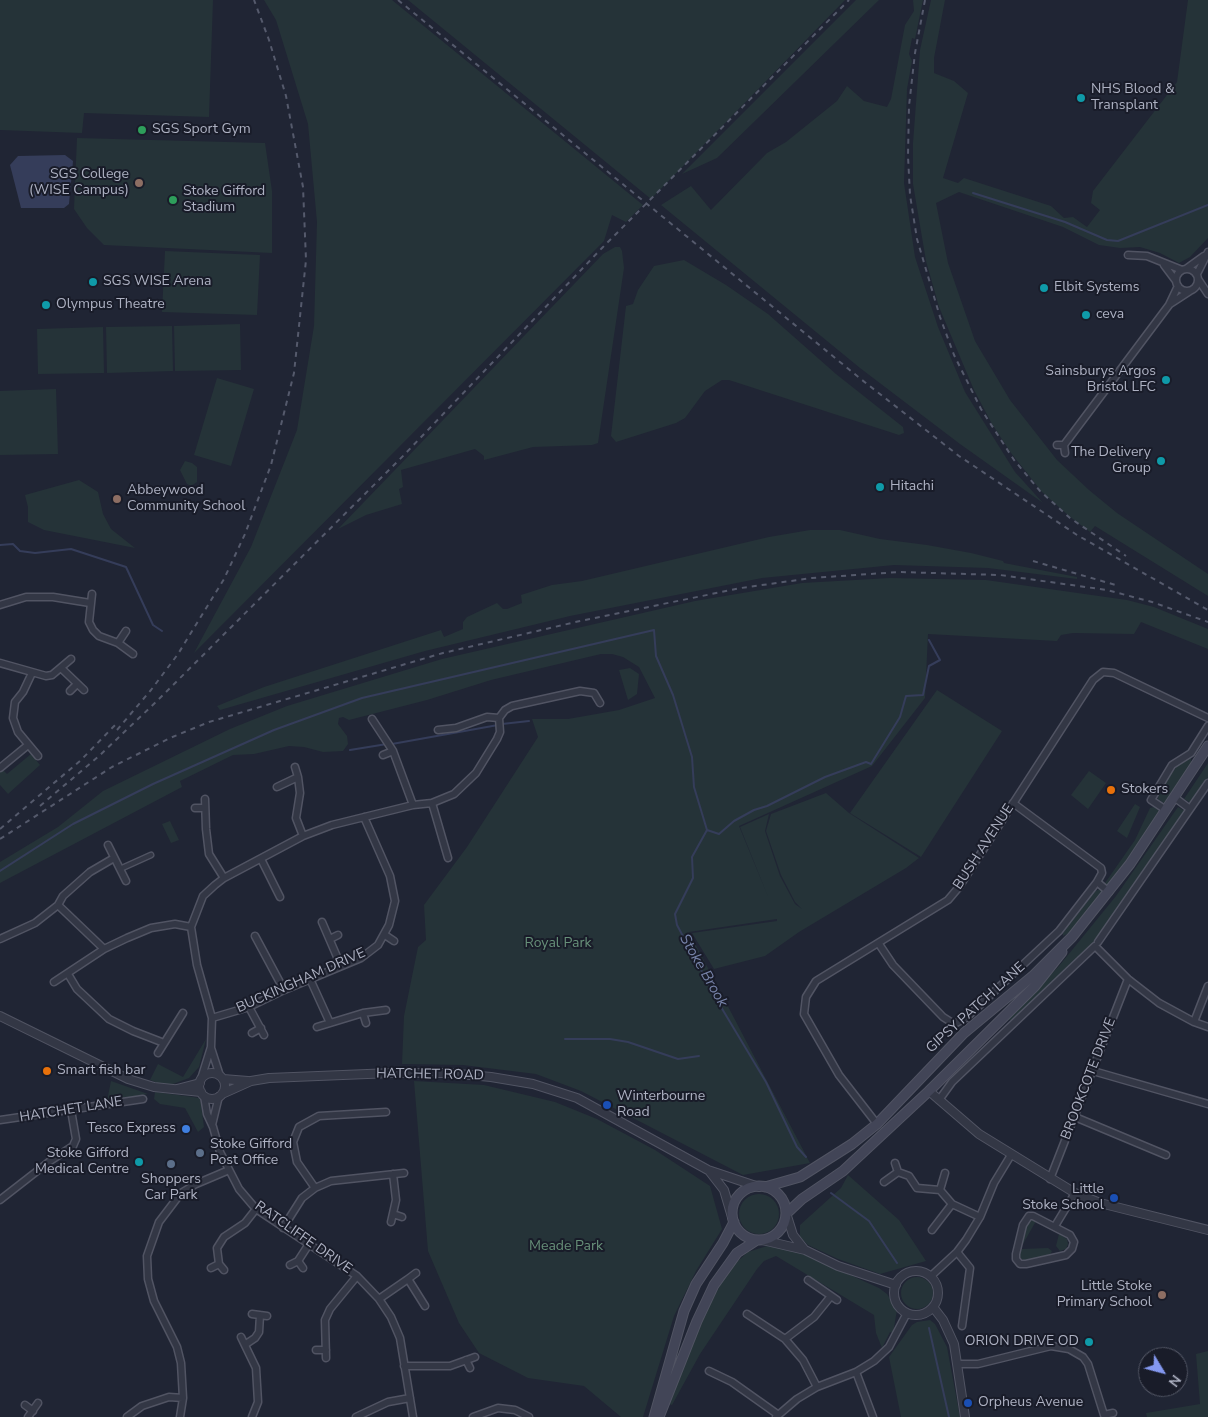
<!DOCTYPE html>
<style>
body{margin:0}
#map{position:relative;width:1208px;height:1417px;overflow:hidden;background:#202534;font-family:"Nunito Sans",sans-serif}
canvas{display:block}
.north{position:absolute;left:1138px;top:1347px;width:50px;height:50px;box-sizing:border-box;background:#191c29;border:1px solid #545866;border-radius:50%;rotate:127deg;font-size:14px;font-weight:700;line-height:20px;text-align:center;color:#adb1c2}
.north::after{content:'';display:block;margin:auto;width:18px;height:22px;background:#8498f0;clip-path:polygon(50% 0,100% 100%,50% 72%,0 100%)}
</style>
<div id="map">
<canvas width="1208" height="1417"></canvas>
<div class="north">N</div>
</div>
<script>
const context = document.querySelector('canvas').getContext('2d');
context.lineJoin = 'round';
function fillPath(path, color) {
  context.fillStyle = color;
  context.fill(path, 'evenodd');
}
function poly(rows) {
  const path = new Path2D();
  for (const r of rows) {
    if (r.length === 3) {
      path.moveTo(r[0] + r[2], r[1]);
      path.arc(r[0], r[1], r[2], 0, 2 * Math.PI);
      continue;
    }
    path.moveTo(r[0], r[1]);
    for (let i = 2; i < r.length; i += 2) path.lineTo(r[i], r[i + 1]);
  }
  return path;
}
function stroke(path, color, width, dash) {
  context.strokeStyle = color;
  context.lineWidth = width;
  context.lineCap = dash ? 'butt' : 'round';
  context.setLineDash(dash || []);
  context.stroke(path);
}
function drawText(font, color, halo, rows, align = 'center') {
  context.font = font + ' "Nunito Sans",sans-serif';
  context.lineWidth = 4;
  context.setLineDash([]);
  context.textBaseline = 'middle';
  context.strokeStyle = halo;
  context.fillStyle = color;
  for (const [text, x, y, turn = 0] of rows) {
    context.save();
    context.translate(x, y);
    context.rotate((+turn || 0) * Math.PI / 180);
    context.textAlign = isNaN(turn) ? turn : align;
    if (halo) context.strokeText(text, 0, 0);
    context.fillText(text, 0, 0);
    context.restore();
  }
}
const green = poly([
 [0,0,213,0,209,117,84,113,82,133,0,130],
 [264,0,392,0,643,205,626,222,612,215,604,241,194,653,251,547,297,430,314,326,317,222,308,124,276,20],
 [408,0,845,0,651,199],
 [856,0,879,0,717,158,682,174],
 [913,0,923,0,915,39,912,38,909,54,912,61,907,89,904,183,915,257,938,327,965,392,1015,472,1043,503,960,444,860,368,661,205,691,186,711,210,767,153,786,142,837,101,847,86,864,101,887,107,891,99,905,25,914,11],
 [931,0,945,0,934,58,934,73,954,81,968,93,943,178,958,183,964,178,1051,206,1064,218,1073,217,1087,227,1100,210,1091,203,1093,191,1177,82,1188,0,1208,0,1208,238,1190,257,1179,263,1160,253,1140,247,1120,248,1099,245,1063,227,959,192,936,203,948,263,975,341,1010,400,1057,460,1089,490,1117,513,1208,574,1208,596,1095,526,1090,532,1069,516,1042,492,1011,453,992,424,974,390,939,307,926,261,913,184,913,143,920,50],
 [77,138,265,143,272,191,272,253,104,245,87,228,74,209],
 [615,247,620,247,622,251,624,268,598,443,592,445,533,447,484,460,484,456,475,449,401,470,403,487,399,489,402,504,366,515,338,529,603,254],
 [165,251,260,255,257,315,162,312],
 [684,260,726,285,768,314,836,374,903,427,904,433,899,435,729,380,722,380,705,391,685,418,676,423,616,442,611,436,626,306,633,304,638,290,654,266],
 [240,324,241,370,175,371,174,326],
 [172,326,173,371,107,373,106,327],
 [103,327,104,373,38,374,37,329],
 [217,378,254,389,231,466,194,455],
 [56,389,58,454,0,455,0,391],
 [185,461,192,463,197,467,197,482,191,486,187,484,180,470],
 [79,480,98,492,103,514,111,529,135,548,44,530,28,522,28,507,25,495],
 [810,530,840,530,880,539,927,545,971,553,1003,561,1004,563,1077,577,1077,579,988,568,894,565,762,578,570,616,425,651,220,710,217,706,264,687,441,630,444,637,463,629,463,622,467,617,497,603,503,609,507,609,522,603,521,595,552,585,582,581,769,537],
 [890,578,986,580,1127,600,1154,607,1208,629,1208,649,1141,622,1134,634,1073,633,1061,635,1057,641,928,634,925,698,872,766,739,826,769,899,740,827,769,814,765,831,780,876,795,904,802,909,795,902,781,875,766,831,771,814,826,793,849,813,919,858,906,868,799,932,765,956,714,969,692,933,777,921,777,919,689,932,810,1163,743,1175,581,1091,536,1074,463,1065,402,1064,404,1016,418,947,426,940,424,905,467,847,538,737,532,719,568,719,619,710,655,698,639,667,623,657,612,654,601,654,491,680,427,700,349,720,343,717,339,718,338,724,347,736,348,744,343,751,323,752,304,747,289,746,254,754,233,755,180,781,182,787,0,883,0,862,58,827,103,791,230,729,287,706,442,659,695,601,802,583],
 [630,668,639,674,637,694,628,700,619,670],
 [937,690,1002,731,921,857,850,813],
 [31,754,40,765,8,794,0,785,0,772,3,770,7,774],
 [1191,757,1191,764,1164,803,1158,799,1159,792,1177,766],
 [1208,763,1208,777,1191,803,1184,799],
 [1089,771,1106,783,1088,809,1071,795],
 [1135,804,1140,807,1127,838,1117,831],
 [1154,807,1159,811,1158,819,1124,868,1107,887,1105,883,1135,840,1150,808],
 [1178,807,1185,811,1093,944,1012,1021,1007,1019,1059,966,1116,896],
 [170,821,179,840,171,843,162,824],
 [1100,889,1103,891,1073,931,1063,936,1063,933,1095,891],
 [206,1039,199,1067,189,1078,173,1084,160,1084,150,1080,158,1064,183,1077],
 [111,1081,148,1094,107,1101],
 [414,1081,484,1085,555,1102,597,1119,655,1150,710,1186,722,1229,696,1271,674,1316,643,1417,621,1417,584,1386,528,1378,479,1353,459,1323,428,1251],
 [155,1092,200,1098,204,1127,198,1132,185,1108,160,1104,154,1099],
 [848,1175,899,1220,926,1261,880,1274,838,1259,808,1245,800,1237,800,1225,841,1188],
 [759,1214,20],
 [1030,1219,1036,1221,1023,1244,1020,1241,1025,1223],
 [1059,1234,1067,1239,1068,1244,1066,1249,1060,1251,1056,1246],
 [767,1246,797,1251,879,1288,887,1294,897,1310,893,1333,890,1332,882,1348,876,1333,874,1315,776,1256,764,1261,757,1269,700,1354,672,1405,669,1404,700,1323,723,1280,732,1266,748,1252],
 [1048,1248,1052,1251,1050,1255,1026,1262,1018,1256,1022,1249],
 [917,1293,16],
 [930,1320,935,1324,947,1347,960,1417,901,1417,889,1357,912,1325,917,1322],
 [1208,1351,1208,1417,1147,1417,1146,1413,1200,1404,1196,1354]
]);
const water = poly([
 [65,155,73,161,69,204,64,208,21,208,10,165,18,156]
]);
const stream = poly([
 [973,193,1065,222,1107,240,1118,241,1208,205],
 [0,545,13,544,20,551,35,553,71,549,126,567,153,625,162,631],
 [502,724,529,721],
 [392,744,498,725],
 [350,750,387,744],
 [707,830,719,834,734,821,754,810,767,806,825,777,866,762,871,764,900,717,906,696,923,695,929,666,940,660,929,640],
 [0,871,73,824,153,784,274,730,362,698,654,630,656,656,673,695,692,757,694,787,707,830,692,857,693,878,675,914,677,925,721,1007,766,1082,797,1147,806,1157],
 [565,1039,610,1039,628,1042,678,1059,699,1056],
 [831,1193,869,1221,897,1263],
 [929,1328,949,1417]
]);
const pedestrian = poly([
 [120,869,151,855]
]);
const minor = poly([
 [1128,255,1147,256,1182,270],
 [1164,265,1176,281],
 [1186,269,1204,256],
 [1187,280,11],
 [1197,274,1208,252],
 [1198,279,1208,294],
 [1170,304,1190,291],
 [1057,445,1064,445,1065,453],
 [1064,445,1169,305,1178,286],
 [92,594,89,622,93,630,99,636,118,643,133,654],
 [0,605,26,597,53,597,90,603],
 [118,643,126,631],
 [0,663,46,676,52,675,71,659],
 [61,668,84,690],
 [32,673,23,692,15,702,13,718,18,732,38,756],
 [70,691,77,684],
 [372,719,393,751,413,805],
 [438,730,456,728,487,717,499,718],
 [383,755,393,751],
 [295,767,298,777],
 [0,768,28,745],
 [277,787,298,777,300,793,296,818,303,836],
 [1174,797,1190,809],
 [205,799,206,829,209,854,224,878],
 [432,803,448,858],
 [195,808,205,808],
 [1166,810,1151,800,1172,765,1191,753,1208,726],
 [108,845,126,881],
 [261,859,280,897],
 [1097,882,1109,892],
 [58,905,104,949],
 [322,922,341,966],
 [385,935,394,941],
 [255,936,284,990],
 [0,939,35,923,58,905,63,896,90,872,114,858],
 [330,939,338,935],
 [1098,942,1208,783],
 [879,944,893,965,943,1017,954,1024,966,1018,1059,931,1097,882,1102,873,1101,868,1013,803],
 [68,974,77,989,109,1019,133,1031,164,1043],
 [310,979,330,1023],
 [54,982,104,949,127,938,151,928,175,924,191,927],
 [249,1007,264,1035],
 [363,1013,366,1023],
 [212,1018,249,1007,284,990,361,958,378,945,389,925,395,901,390,876,364,817],
 [1194,1022,1208,986],
 [317,1027,363,1013,386,1010],
 [252,1033,261,1028],
 [211,1048,220,1076],
 [158,1053,183,1013],
 [1093,1071,1208,1104],
 [201,1079,211,1047,212,1018,197,965,191,927,203,896,215,885,224,878,303,836,332,825,413,805,432,803,454,794,476,773,497,739,500,732,499,718,505,710,512,706,580,691,594,693,600,703],
 [204,1096,207,1114,213,1127,220,1152,239,1189,256,1209,357,1276,379,1299,391,1317,400,1338,413,1417],
 [939,1100,952,1082,1095,946,1128,979,1159,1003,1194,1022,1208,1027],
 [1075,1117,1166,1155],
 [0,1120,143,1099],
 [877,1124,839,1075,804,1014,806,997,816,981,948,900,959,887,1093,680,1103,672,1114,673,1208,718],
 [212,1125,219,1096],
 [895,1163,898,1172],
 [1050,1179,1128,979],
 [884,1182,898,1172,909,1176,917,1188,940,1190,952,1204,980,1217],
 [315,1188,297,1162,293,1142,299,1127,319,1116,386,1112],
 [940,1190,945,1173],
 [0,1200,50,1161,73,1146,76,1139,71,1110],
 [393,1214,402,1217],
 [1029,1216,1033,1216,1070,1235,1074,1242,1072,1249,1066,1255,1026,1264,1020,1264,1016,1259,1016,1254,1023,1225,1029,1216],
 [391,1222,396,1200,393,1174],
 [1055,1226,1075,1193],
 [283,1228,302,1198,315,1188,331,1181,404,1173],
 [932,1230,952,1204],
 [957,1252,970,1268,962,1326],
 [298,1261,303,1268],
 [290,1265,298,1261,309,1244],
 [211,1268,219,1264],
 [224,1270,219,1264,217,1248,224,1237,245,1223,256,1209],
 [931,1276,957,1252,966,1240,980,1217,994,1183,1011,1155],
 [408,1279,416,1273],
 [808,1280,837,1300],
 [379,1299,408,1279,425,1306],
 [252,1314,267,1316],
 [747,1314,785,1339,803,1360,817,1387],
 [241,1337,256,1368,258,1402,252,1417],
 [785,1339,814,1317,831,1296],
 [246,1344,255,1338,259,1332,260,1315],
 [316,1350,326,1350],
 [326,1358,325,1320,330,1309,357,1276],
 [466,1360,470,1368],
 [959,1364,978,1364,1051,1346,1069,1349,1083,1357,1088,1364,1104,1415,1113,1413],
 [404,1366,450,1366,475,1357],
 [709,1371,732,1382,777,1414],
 [856,1372,873,1417],
 [25,1405,33,1411],
 [28,1417,38,1403],
 [127,1417,142,1406,169,1397,183,1398],
 [180,1417,183,1398,181,1363,177,1347,154,1301,148,1279,147,1256,159,1222,181,1193,196,1184,229,1170],
 [356,1417,388,1402,410,1398],
 [473,1417,498,1408,515,1410,529,1417],
 [776,1417,797,1399,817,1387,856,1372,874,1361,889,1347,907,1313]
]);
const tertiary = poly([
 [0,1016,128,1079,154,1087,201,1092],
 [212,1086,13],
 [223,1079,248,1081],
 [177,1089,200,1083],
 [929,1091,979,1134,1075,1193,1100,1203,1208,1230],
 [222,1094,251,1081,269,1078,392,1073,449,1073,491,1077,533,1084,577,1098,708,1170,759,1187],
 [710,1172,724,1190,732,1217],
 [787,1216,793,1235,804,1249],
 [762,1240,805,1250,838,1266,896,1285],
 [916,1293,22],
 [933,1307,943,1320,954,1344,965,1417]
]);
const secondary = poly([
 [759,1213,27],
 [765,1187,800,1177,852,1144,877,1124,964,1033,1034,975,1072,937,1130,864,1208,746],
 [786,1214,802,1199,843,1171,929,1091,1035,986,1062,952],
 [654,1417,684,1311,696,1284,723,1243,734,1222],
 [659,1417,697,1321,714,1285,737,1253,757,1240]
]);
const rail = poly([
 [398,0,862,380,959,456,1077,535,1208,610],
 [925,0,915,53,909,106,908,156,910,195,917,239,940,317,954,355,981,409,1014,460,1040,491,1070,518,1126,556],
 [1033,561,1119,586],
 [117,730,151,690,178,654,224,579,245,534,271,465,294,373,306,260,303,187,286,96,269,40,254,0],
 [40,806,99,756,157,701,404,455,602,248,849,0],
 [0,829,81,760,118,722],
 [0,839,112,767,170,738,209,722,443,653,580,621,741,588,812,578,899,572,1000,575,1107,590,1152,602,1208,622]
]);
const markers = [
 [1081,98,5,"#0f9aa8"],
 [142,130,5,"#2e9e5b"],
 [139,183,5,"#8d6e63"],
 [173,200,5,"#2e9e5b"],
 [93,282,5,"#0f9aa8"],
 [1044,288,5,"#0f9aa8"],
 [46,305,5,"#0f9aa8"],
 [1086,315,5,"#0f9aa8"],
 [1166,380,5,"#0f9aa8"],
 [1161,461,5,"#0f9aa8"],
 [880,487,5,"#0f9aa8"],
 [117,499,5,"#8d6e63"],
 [1111,790,5,"#e8710a"],
 [47,1071,5,"#e8710a"],
 [607,1105,5,"#1a4fb4"],
 [186,1129,5,"#3f7fe0"],
 [200,1153,5,"#5c6f8a"],
 [139,1162,5,"#0f9aa8"],
 [171,1164,5,"#5c6f8a"],
 [1114,1198,5,"#1a4fb4"],
 [1162,1295,5,"#8d6e63"],
 [1089,1342,5,"#0f9aa8"],
 [968,1403,5,"#1a4fb4"]
];
const poiNames = [
 ["NHS Blood &",1091,90],
 ["Transplant",1091,106],
 ["SGS Sport Gym",152,130],
 ["SGS College",129,175,"right"],
 ["(WISE Campus)",129,191,"right"],
 ["Stoke Gifford",183,192],
 ["Stadium",183,208],
 ["SGS WISE Arena",103,282],
 ["Elbit Systems",1054,288],
 ["Olympus Theatre",56,305],
 ["ceva",1096,315],
 ["Sainsburys Argos",1156,372,"right"],
 ["Bristol LFC",1156,388,"right"],
 ["The Delivery",1151,453,"right"],
 ["Group",1151,469,"right"],
 ["Hitachi",890,487],
 ["Abbeywood",127,491],
 ["Community School",127,507],
 ["Stokers",1121,790],
 ["Smart fish bar",57,1071],
 ["Winterbourne",617,1097],
 ["Road",617,1113],
 ["Tesco Express",176,1129,"right"],
 ["Stoke Gifford",210,1145],
 ["Post Office",210,1161],
 ["Stoke Gifford",129,1154,"right"],
 ["Medical Centre",129,1170,"right"],
 ["Shoppers",171,1180,"center"],
 ["Car Park",171,1196,"center"],
 ["Little",1104,1190,"right"],
 ["Stoke School",1104,1206,"right"],
 ["Little Stoke",1152,1287,"right"],
 ["Primary School",1152,1303,"right"],
 ["ORION DRIVE OD",1079,1342,"right"],
 ["Orpheus Avenue",978,1403]
];
const streetNames = [
 ["BUSH AVENUE",984,847,-57],
 ["BUCKINGHAM DRIVE",301,981,-24],
 ["GIPSY PATCH LANE",976,1008,-42],
 ["HATCHET ROAD",430,1075,1],
 ["BROOKCOTE DRIVE",1089,1079,-69],
 ["HATCHET LANE",71,1110,-9],
 ["RATCLIFFE DRIVE",303,1238,35]
];
const parkNames = [
 ["Royal Park",558,944],
 ["Meade Park",566,1247]
];
const waterNames = [
 ["Stoke Brook",703,971,60]
];
fillPath(green, '#253338');
fillPath(water, '#353d5a');
stroke(stream, '#353d5a', 2);
stroke(pedestrian, '#515463', 7);
stroke(minor, '#515463', 9);
stroke(tertiary, '#515463', 10);
stroke(secondary, '#515463', 11);
stroke(pedestrian, '#333745', 4.5);
stroke(minor, '#333745', 6);
stroke(tertiary, '#333745', 8);
stroke(secondary, '#424557', 9);
stroke(rail, '#555a6c', 2, [5, 5]);
for (const [x, y, r, color] of markers) {
  const dot = new Path2D();
  dot.arc(x, y, r, 0, 2 * Math.PI);
  context.fillStyle = color;
  context.fill(dot);
  stroke(dot, '#191c29', 2);
}
drawText('14px', '#adb1c2', '#191c29', poiNames, 'left');
drawText('14px', '#adb1c2', '#191c29', streetNames);
drawText('14px', '#679079', '#191c29', parkNames);
drawText('italic 15px', '#7783a9', '#191c29', waterNames);
</script>
